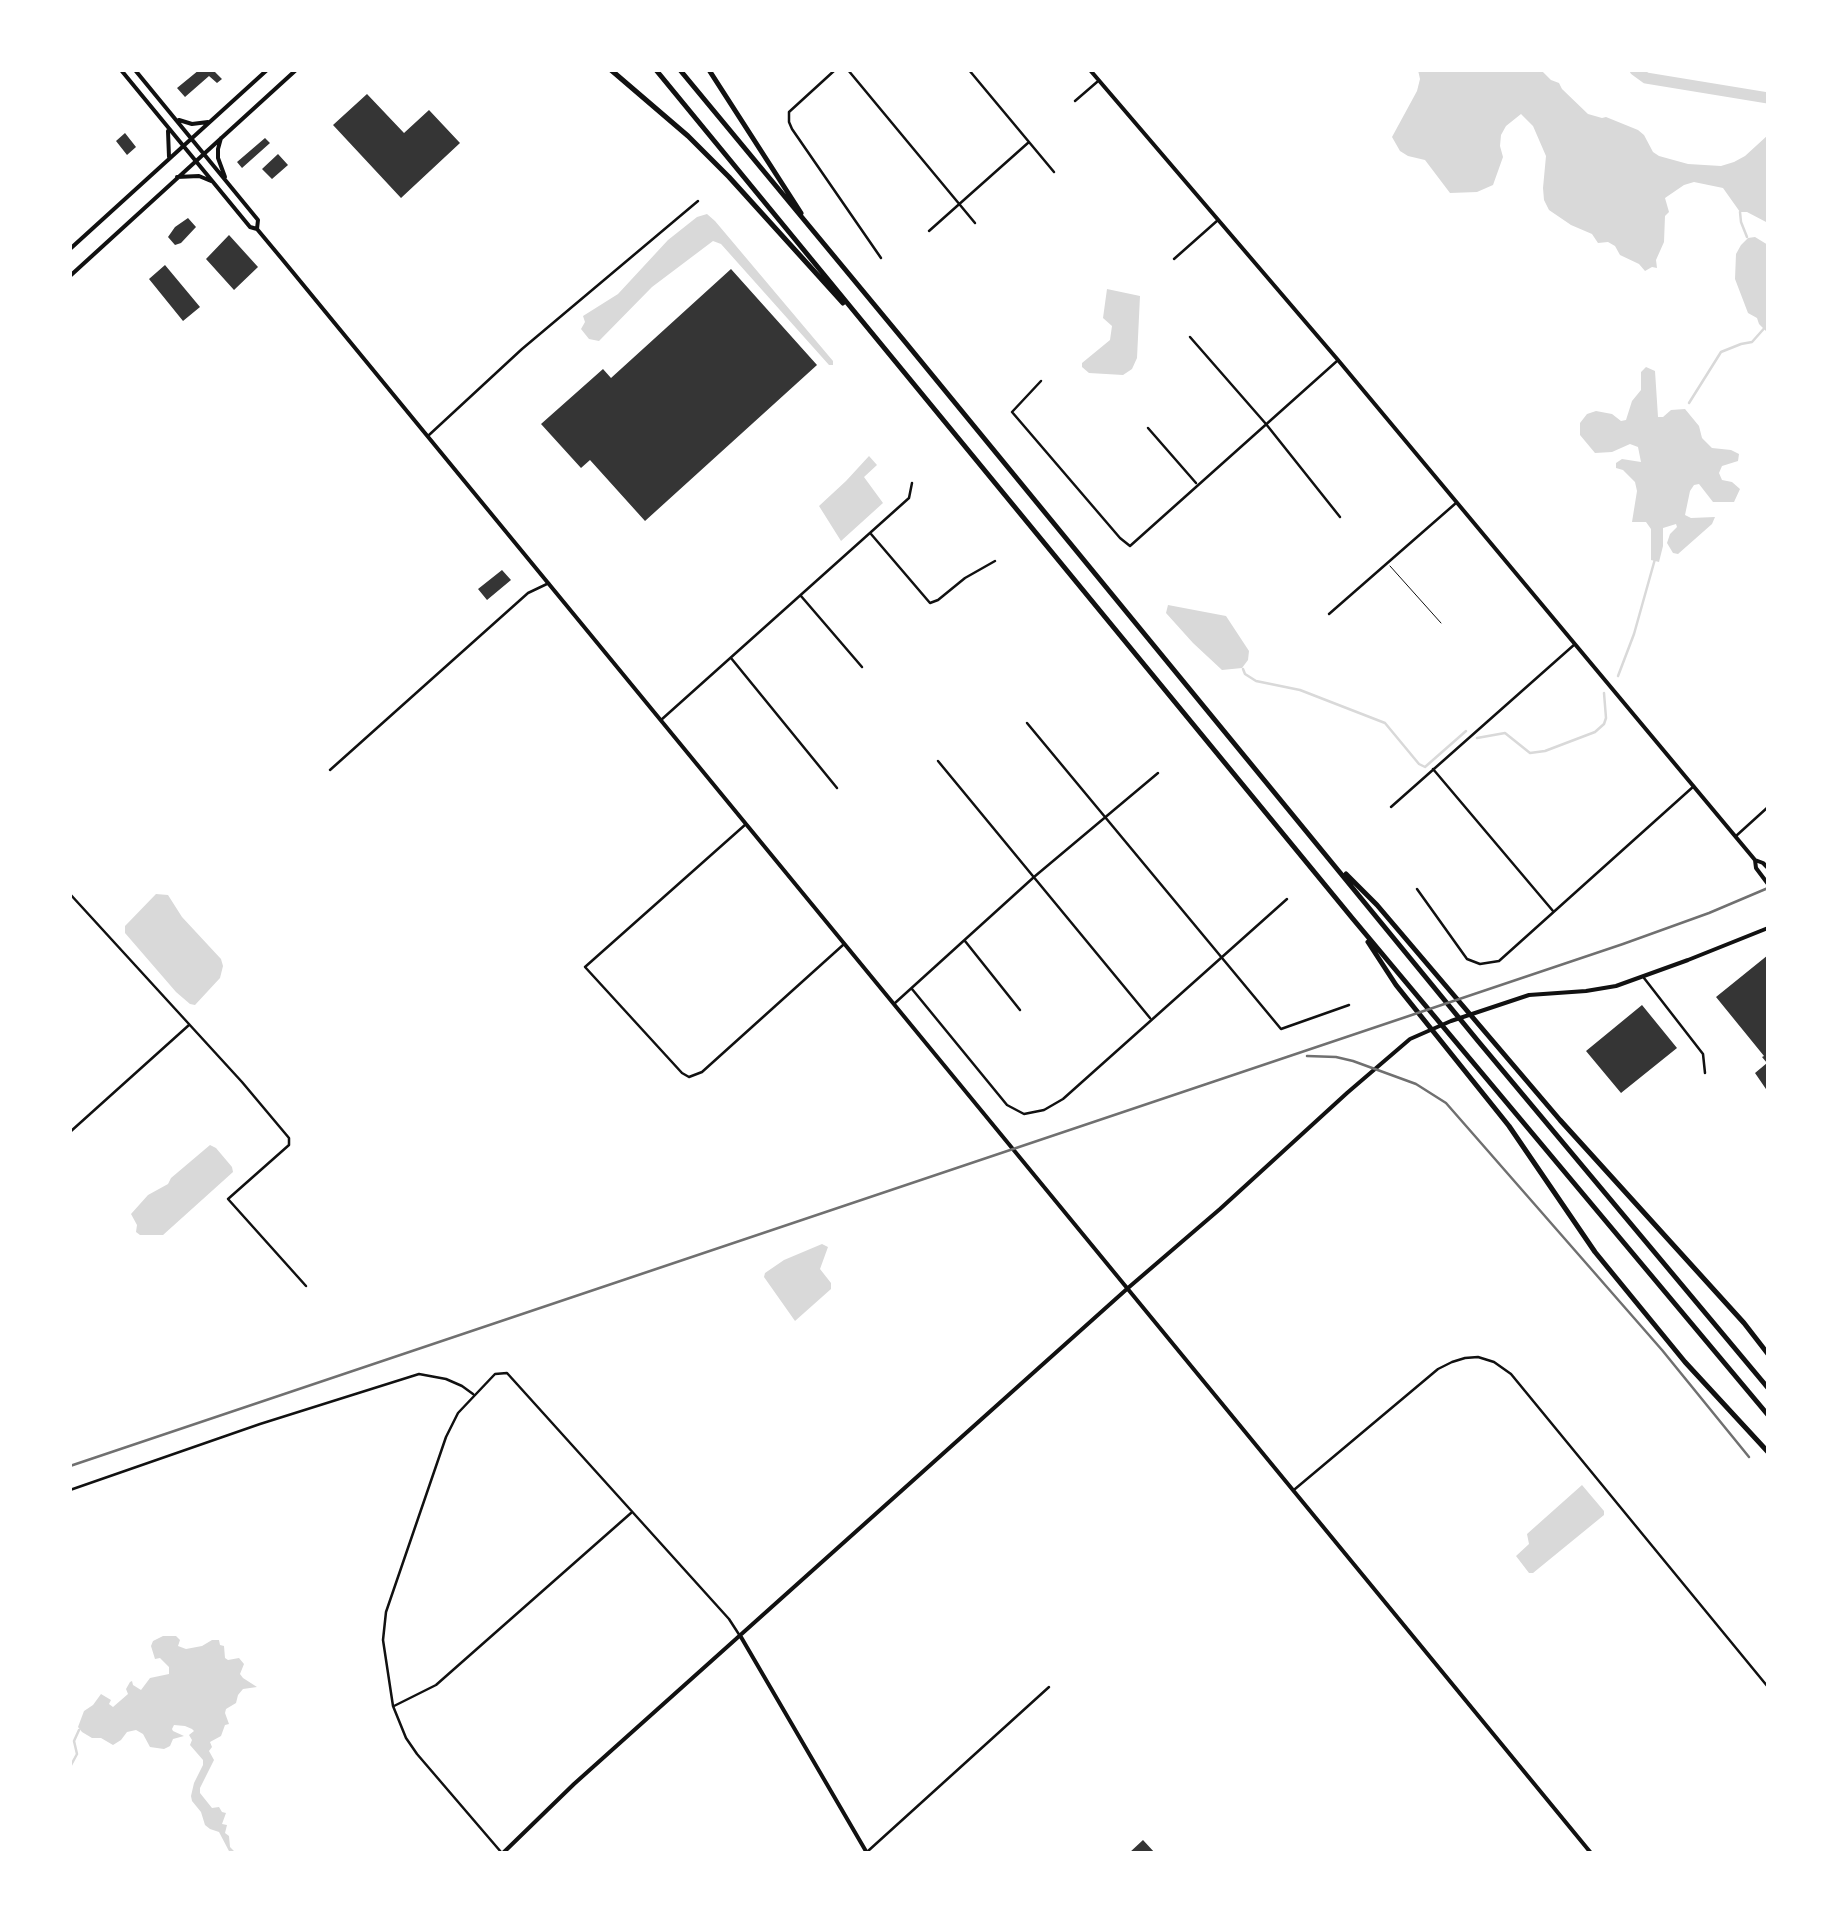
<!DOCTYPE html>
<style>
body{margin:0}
#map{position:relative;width:1838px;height:1923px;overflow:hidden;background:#fff;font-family:Figtree,sans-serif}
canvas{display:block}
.frame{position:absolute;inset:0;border:72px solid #fff;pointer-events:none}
</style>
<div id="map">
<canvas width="1838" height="1923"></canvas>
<div class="frame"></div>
</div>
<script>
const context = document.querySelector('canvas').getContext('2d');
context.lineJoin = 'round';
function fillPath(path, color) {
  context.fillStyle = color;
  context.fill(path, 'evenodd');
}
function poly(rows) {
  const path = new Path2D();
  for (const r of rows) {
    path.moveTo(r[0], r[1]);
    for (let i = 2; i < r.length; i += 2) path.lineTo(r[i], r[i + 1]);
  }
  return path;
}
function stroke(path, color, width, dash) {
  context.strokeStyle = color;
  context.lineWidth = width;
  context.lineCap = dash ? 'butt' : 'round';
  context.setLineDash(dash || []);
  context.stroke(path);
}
const water = poly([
 [1418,70,1541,70,1551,80,1559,83,1562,89,1588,114,1602,118,1606,117,1638,130,1644,135,1653,152,1659,156,1688,164,1721,166,1734,162,1745,156,1768,135,1768,223,1747,212,1740,212,1723,188,1694,182,1684,185,1665,198,1669,212,1665,216,1664,242,1656,260,1657,268,1652,267,1645,271,1639,264,1620,255,1615,246,1608,242,1598,243,1592,234,1571,225,1549,210,1544,200,1543,188,1546,156,1533,126,1521,114,1506,126,1501,135,1500,146,1503,157,1493,185,1477,192,1450,193,1425,160,1408,156,1400,151,1392,137,1417,91,1420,79],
 [707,214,715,221,833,361,833,365,829,365,721,244,713,241,652,287,599,341,589,339,581,329,585,322,583,316,618,294,668,240,697,217],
 [1755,237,1768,245,1768,333,1759,324,1757,318,1748,313,1735,279,1736,254,1741,245,1748,238],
 [1107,289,1140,296,1137,358,1132,369,1123,375,1089,373,1082,367,1082,363,1110,340,1112,326,1103,318],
 [1646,367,1655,371,1658,417,1663,417,1671,410,1685,409,1699,426,1702,438,1712,448,1731,450,1739,454,1738,461,1722,466,1719,473,1722,480,1732,482,1740,489,1734,502,1713,502,1699,484,1694,485,1690,491,1685,515,1691,518,1715,517,1712,524,1678,554,1673,553,1667,543,1670,534,1677,527,1676,524,1663,528,1663,546,1659,562,1651,560,1651,529,1646,522,1632,522,1637,491,1635,482,1623,470,1616,468,1616,463,1622,459,1641,462,1638,447,1630,444,1612,452,1595,453,1580,435,1580,423,1587,414,1596,411,1612,414,1621,421,1626,420,1632,401,1641,390,1641,372],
 [869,456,877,465,864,477,883,503,841,541,819,506,846,481],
 [1168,605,1226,616,1249,651,1248,660,1242,668,1222,670,1193,643,1166,613],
 [156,894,168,895,182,917,221,959,223,966,220,978,195,1005,190,1004,176,992,125,933,125,926],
 [210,1145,216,1148,232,1167,233,1172,163,1235,140,1235,136,1232,137,1225,131,1214,148,1195,168,1184,171,1178],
 [822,1244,828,1247,820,1269,831,1283,831,1289,795,1321,764,1277,765,1273,784,1260],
 [1582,1485,1604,1511,1604,1515,1533,1573,1529,1573,1516,1556,1529,1544,1527,1534],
 [163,1636,176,1636,180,1640,178,1646,186,1649,202,1646,212,1640,219,1640,220,1645,224,1646,225,1658,228,1660,239,1658,244,1664,240,1674,243,1678,257,1687,243,1689,238,1695,236,1703,226,1709,225,1713,229,1724,225,1725,221,1736,210,1742,212,1747,209,1751,214,1760,200,1788,200,1793,212,1808,219,1807,222,1812,226,1813,222,1824,227,1825,225,1833,229,1836,230,1847,236,1853,230,1853,219,1832,210,1829,205,1825,201,1812,192,1801,191,1796,194,1783,203,1765,203,1760,190,1745,192,1740,189,1735,194,1731,192,1729,185,1726,174,1725,172,1729,173,1731,184,1736,173,1739,170,1746,164,1749,150,1747,143,1734,136,1730,127,1732,121,1740,113,1745,101,1738,92,1738,82,1732,78,1727,84,1711,93,1705,101,1694,111,1700,109,1704,113,1707,128,1694,126,1689,130,1682,132,1681,133,1685,141,1690,150,1678,169,1674,169,1667,160,1658,155,1659,151,1646,153,1641]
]);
const stream = poly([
 [1740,212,1741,222,1747,237],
 [1689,403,1721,352,1741,344,1752,342,1768,324],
 [1243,669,1245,674,1256,681,1300,690,1385,723,1419,764,1425,767,1466,731],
 [1618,676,1634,634,1655,559],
 [1477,738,1505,733,1530,753,1545,751,1595,732,1604,724,1606,718,1604,693],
 [70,1767,77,1754,74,1741,79,1730]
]);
const river = poly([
 [1635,70,1646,78,1768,98]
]);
const building = poly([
 [199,70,216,70,215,72,222,79,217,83,209,76,185,97,177,88],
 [367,94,404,133,429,110,460,143,401,198,333,125],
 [125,133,136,147,127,155,116,141],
 [265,138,270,143,242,168,237,162],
 [278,154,288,165,272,179,262,169],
 [188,218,196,227,181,243,175,245,168,237,175,227],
 [229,235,258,267,234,290,206,259],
 [165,265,200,307,183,321,149,279],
 [731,269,817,365,645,521,590,460,581,468,541,424,603,369,611,378],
 [502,570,511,580,487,600,478,589],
 [1768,955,1768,1092,1755,1073,1767,1063,1762,1057,1764,1056,1716,997],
 [1642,1005,1677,1048,1621,1093,1586,1051],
 [1143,1840,1155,1853,1129,1853]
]);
const service = poly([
 [1390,566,1441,623]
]);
const minor = poly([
 [835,70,789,112,789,122,792,129,881,258],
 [848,70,975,223],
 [969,70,1054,172],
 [1075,101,1097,82],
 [929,231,1029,142],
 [1174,259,1218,220],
 [1190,337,1266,424,1340,517],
 [1041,381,1012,412,1120,538,1130,546,1337,361],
 [1148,428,1196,483],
 [429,435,522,349,698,201],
 [871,534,930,603,938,600,965,578,995,561],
 [801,596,862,667],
 [1329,614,1456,503],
 [731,658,837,788],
 [661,720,909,498,912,483],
 [1027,723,1281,1029,1349,1005],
 [938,761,1150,1018],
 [1433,769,1553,911],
 [330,770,528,593,549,583],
 [1391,807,1575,644],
 [746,824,585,967,682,1073,689,1077,702,1072,843,945],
 [1736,836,1768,807],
 [1417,889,1467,959,1480,964,1499,961,1694,786],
 [70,894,242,1082,289,1138,289,1145,228,1199,306,1286],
 [965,941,1020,1010],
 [1644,978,1703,1054,1705,1073],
 [912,989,1007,1105,1024,1114,1044,1110,1063,1099,1287,899],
 [895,1003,1034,877,1158,773],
 [70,1132,189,1025],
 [1295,1489,1438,1369,1452,1362,1465,1358,1478,1357,1494,1362,1511,1374,1768,1687],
 [70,1490,260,1424,419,1374,446,1379,462,1386,473,1394],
 [394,1706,436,1685,631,1513],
 [868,1851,1049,1687],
 [501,1852,417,1754,406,1738,393,1706,383,1640,386,1612,446,1437,458,1413,495,1374,507,1373,729,1619,740,1636]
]);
const tertiary = poly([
 [1090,70,1338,360,1755,860,1763,863,1768,868],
 [1755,860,1756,868,1768,884],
 [741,1637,867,1853],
 [503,1853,574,1784,1128,1288,1220,1209,1347,1093,1410,1039,1451,1021,1529,995,1586,991,1616,986,1688,960,1768,928]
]);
const primary = poly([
 [121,70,250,227,257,229,282,259,1591,1853],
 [135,70,258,220,257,229],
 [179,120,192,124,208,122],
 [168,131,169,157],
 [221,138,218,149,218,158,225,177],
 [177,177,199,176,211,181],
 [70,249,267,70],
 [70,276,296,70]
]);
const motorway = poly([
 [611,70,688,136,729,177,843,303],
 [656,70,1353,919,1768,1415],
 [680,70,906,343,1478,1041,1768,1388],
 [709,70,801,213],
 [1346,874,1377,905,1560,1120,1744,1323,1768,1354],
 [1368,942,1396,985,1509,1126,1595,1252,1685,1362,1768,1452]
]);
const rail = poly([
 [1307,1056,1336,1057,1353,1061,1416,1084,1446,1103,1662,1350,1749,1457],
 [70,1466,1623,944,1709,913,1768,888]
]);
fillPath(water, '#d9d9d9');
stroke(stream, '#d9d9d9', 2.5);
stroke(river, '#d9d9d9', 11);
fillPath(building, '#353535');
stroke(service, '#111', 1);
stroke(minor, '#111', 2.5);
stroke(tertiary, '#111', 4);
stroke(primary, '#111', 4);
stroke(motorway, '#111', 5);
stroke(rail, '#707070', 2.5);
</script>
